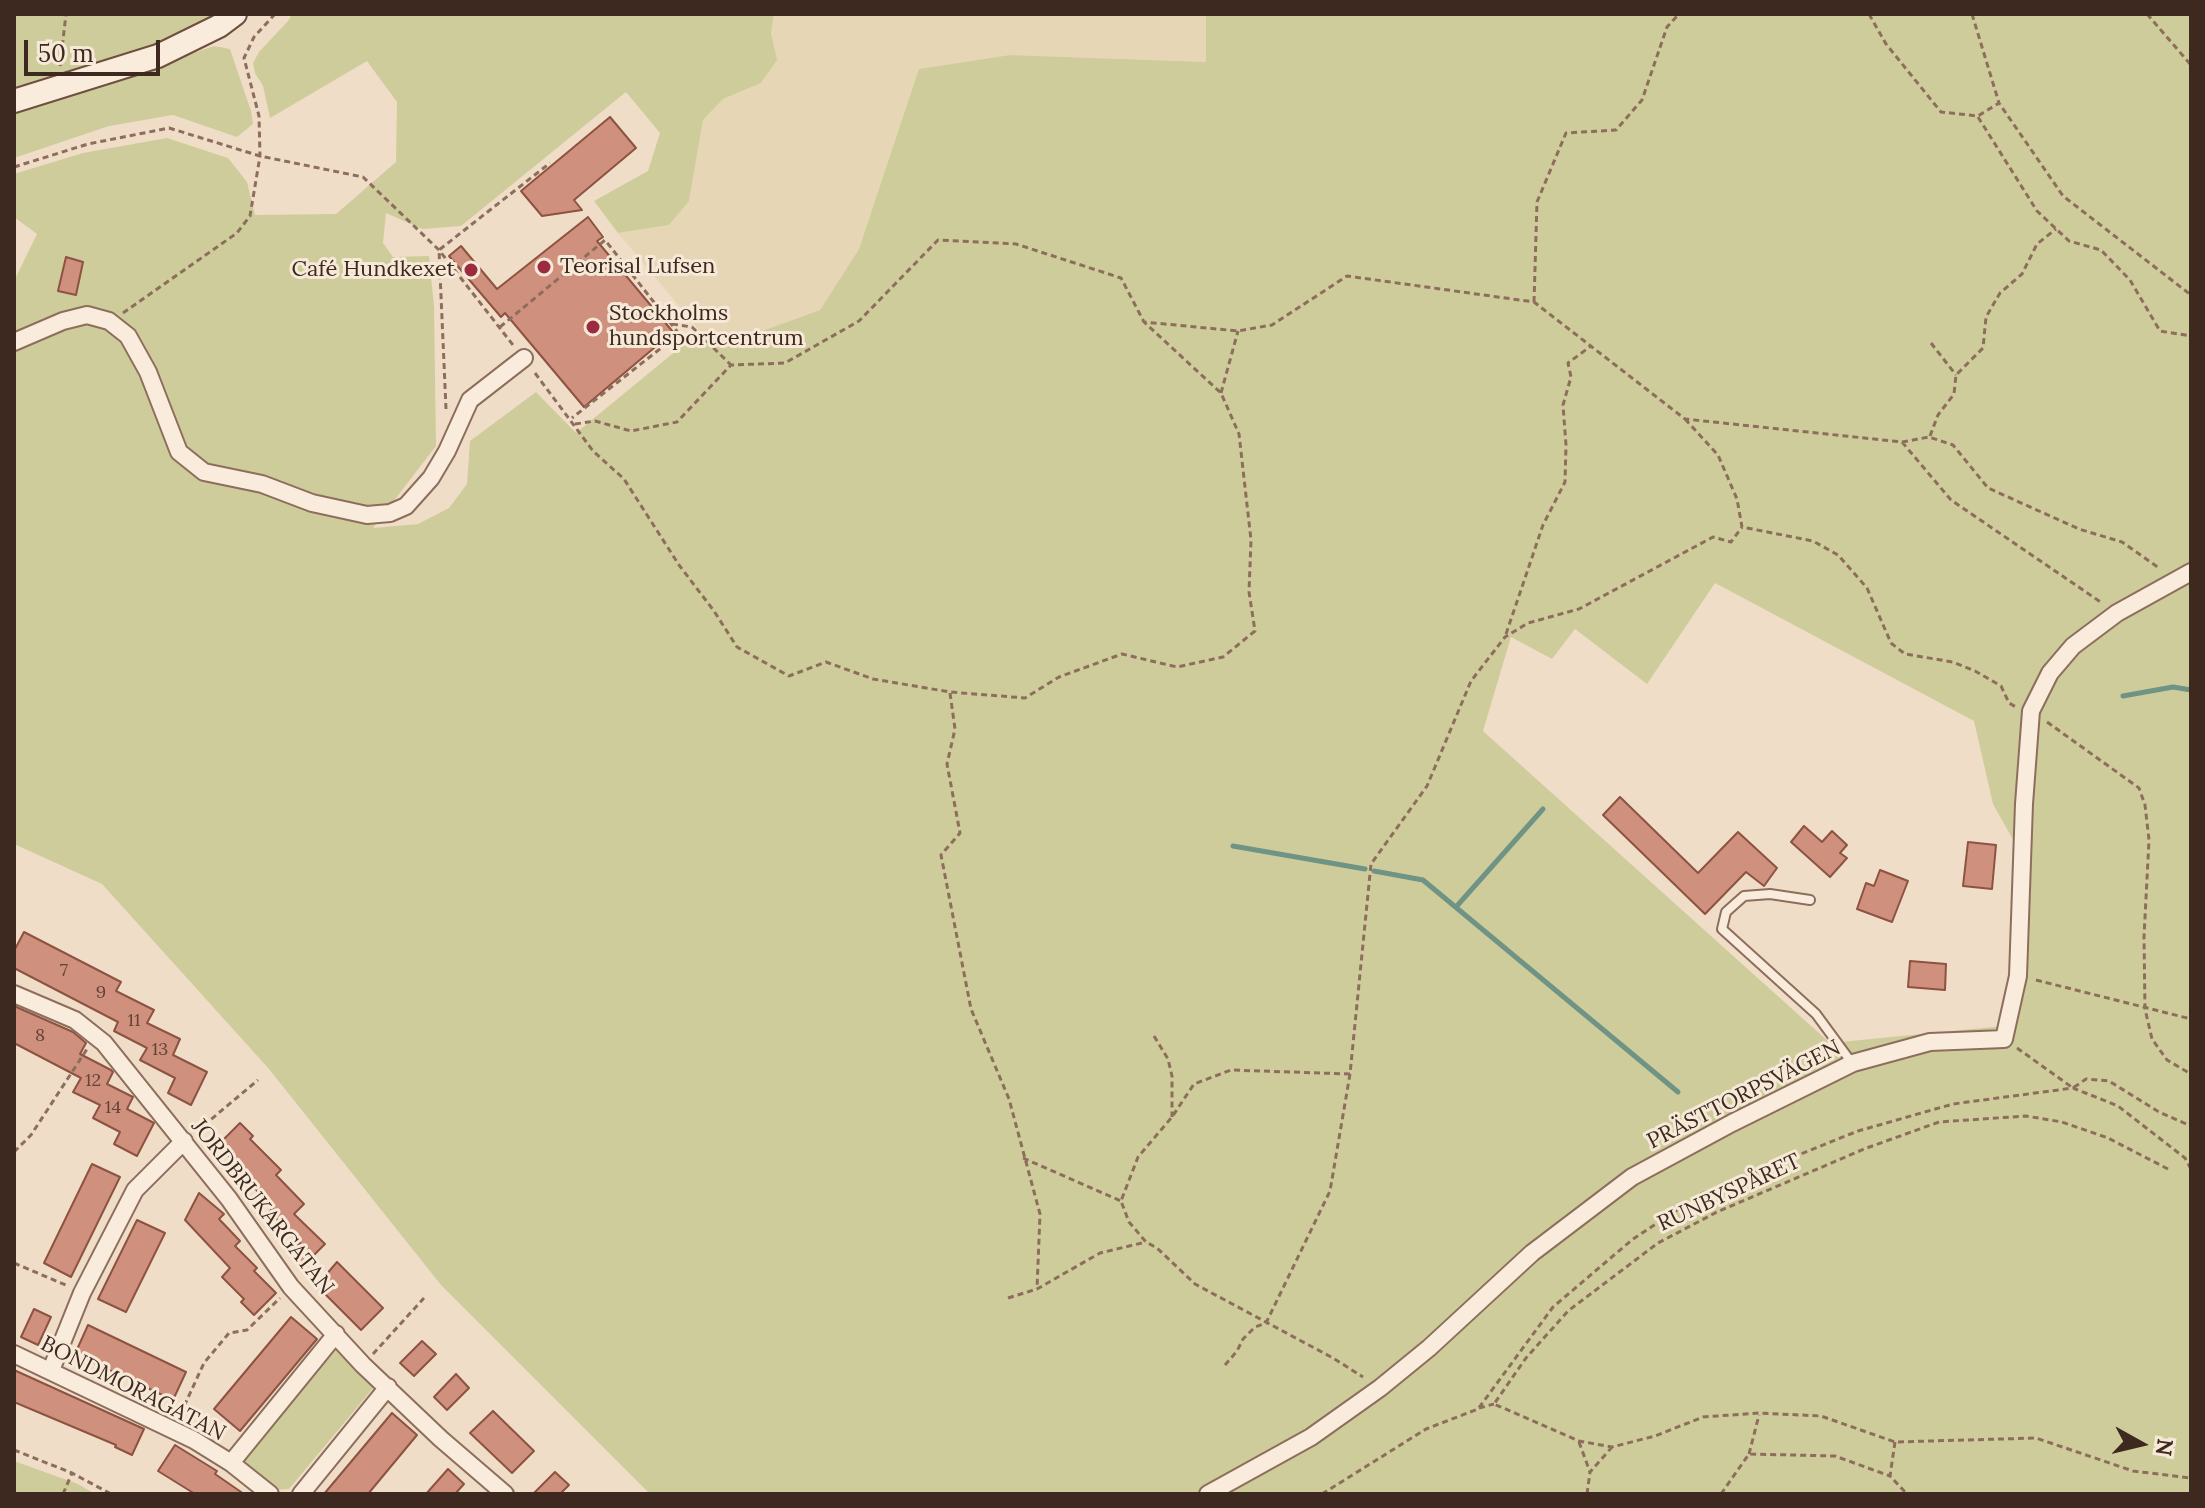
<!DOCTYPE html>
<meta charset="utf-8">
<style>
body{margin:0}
#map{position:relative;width:2205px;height:1508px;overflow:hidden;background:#f0ddc8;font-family:Lora,serif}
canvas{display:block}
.frame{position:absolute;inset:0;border:16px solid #3d2920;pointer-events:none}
.north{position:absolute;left:2101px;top:1404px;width:80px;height:80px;-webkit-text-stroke:6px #f7e9d8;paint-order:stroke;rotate:98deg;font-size:22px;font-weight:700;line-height:32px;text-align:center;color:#3d2920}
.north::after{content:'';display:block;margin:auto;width:28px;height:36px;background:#3d2920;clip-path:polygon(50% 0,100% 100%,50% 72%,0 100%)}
.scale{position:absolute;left:24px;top:40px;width:136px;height:36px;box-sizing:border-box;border:4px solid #3d2920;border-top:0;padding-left:10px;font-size:24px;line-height:28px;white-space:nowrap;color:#3d2920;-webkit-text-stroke:6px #f7e9d8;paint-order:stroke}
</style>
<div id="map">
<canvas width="2205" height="1508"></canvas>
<div class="frame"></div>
<div class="north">N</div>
<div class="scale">50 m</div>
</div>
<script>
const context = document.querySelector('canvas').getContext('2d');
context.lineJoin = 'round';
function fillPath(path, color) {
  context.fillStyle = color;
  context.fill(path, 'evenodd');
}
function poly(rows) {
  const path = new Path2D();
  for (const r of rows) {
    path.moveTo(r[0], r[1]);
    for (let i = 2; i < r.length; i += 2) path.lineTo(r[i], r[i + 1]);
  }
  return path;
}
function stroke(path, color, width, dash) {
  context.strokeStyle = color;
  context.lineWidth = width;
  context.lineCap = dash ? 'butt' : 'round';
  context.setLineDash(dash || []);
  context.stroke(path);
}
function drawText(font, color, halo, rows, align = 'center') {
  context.font = font + ' Lora,serif';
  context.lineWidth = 6;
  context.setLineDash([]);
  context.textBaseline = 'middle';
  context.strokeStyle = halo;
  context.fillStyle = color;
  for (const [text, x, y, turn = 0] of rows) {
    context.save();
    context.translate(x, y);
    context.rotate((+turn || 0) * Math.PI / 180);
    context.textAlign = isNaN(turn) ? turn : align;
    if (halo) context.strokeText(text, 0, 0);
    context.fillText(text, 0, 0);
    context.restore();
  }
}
const farmland = poly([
 [774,14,1206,14,1207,62,1010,55,920,69,859,249,820,310,729,343,700,331,618,233,669,225,689,201,703,120,723,99,761,83,776,61,771,33]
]);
const green = poly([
 [14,14,218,14,184,34,83,70,14,90],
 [292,14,774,14,771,33,777,60,761,83,723,99,703,120,689,201,669,225,618,233,594,201,648,171,660,133,626,92,461,226,422,229,386,213,383,243,393,257,429,256,434,306,436,446,373,528,418,524,449,508,467,484,470,441,536,392,576,433,700,331,729,343,820,310,859,249,919,69,1010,55,1206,62,1206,14,2191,14,2191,1494,650,1494,441,1285,269,1069,102,884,14,844,14,281,37,234,14,217,14,174,83,153,167,138,228,158,247,182,255,215,336,214,396,162,397,102,367,61,270,118,263,86,255,73,253,63,259,52,288,21],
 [1715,583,1974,721,1993,804,2016,845,2015,977,2003,1026,1830,1043,1483,731,1511,637,1552,659,1575,629,1647,684],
 [214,46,230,49,251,111,253,124,237,137,173,115,109,126,14,158,14,113],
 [337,1349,374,1387,289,1489,275,1490,241,1466,240,1459],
 [14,1461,78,1484,95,1494,14,1494]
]);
const stream = poly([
 [2123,696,2173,687,2191,690],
 [1233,846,1365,869],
 [1374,871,1423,880,1678,1092],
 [1456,907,1543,809]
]);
const building = poly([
 [610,117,636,148,574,200,582,210,542,216,521,191,610,117],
 [588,217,603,237,597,241,673,332,584,407,505,313,501,317,449,256,461,246,497,289,588,217],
 [66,257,83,262,76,295,58,291,66,257],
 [1620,797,1698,873,1738,832,1777,868,1764,886,1746,872,1705,914,1603,815,1620,797],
 [1804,826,1822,842,1832,831,1847,845,1840,853,1847,858,1830,877,1791,842,1804,826],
 [1968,842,1996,845,1992,889,1963,886,1968,842],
 [1880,870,1908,881,1892,922,1857,909,1866,883,1874,886,1880,870],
 [24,932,121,982,116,991,154,1010,147,1023,180,1039,173,1055,207,1072,191,1105,168,1093,175,1078,140,1060,147,1048,114,1031,118,1022,14,968,14,951,24,932],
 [1910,961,1946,964,1945,990,1908,987,1910,961],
 [14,1006,73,1032,86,1043,80,1054,111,1070,113,1072,107,1084,133,1097,127,1109,154,1123,137,1156,114,1144,120,1132,93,1118,100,1105,73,1092,81,1078,14,1043,14,1006],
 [240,1123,253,1136,250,1139,281,1170,276,1175,304,1204,294,1214,325,1244,303,1266,290,1254,300,1243,269,1212,274,1207,245,1179,248,1175,218,1145,240,1123],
 [92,1164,120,1177,71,1277,44,1263,92,1164],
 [199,1193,224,1214,219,1219,240,1241,235,1246,257,1268,254,1271,276,1293,254,1315,241,1302,244,1299,222,1277,230,1268,185,1220,199,1193],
 [137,1220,165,1233,126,1312,98,1299,137,1220],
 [337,1262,383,1308,361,1330,319,1288,322,1285,319,1283,337,1262],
 [34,1309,51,1317,38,1345,21,1337,34,1309],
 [291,1317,317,1339,240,1431,214,1409,291,1317],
 [88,1325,186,1372,173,1400,75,1354,88,1325],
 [422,1341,436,1354,414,1376,400,1363,422,1341],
 [14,1370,144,1429,132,1455,115,1447,116,1445,14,1402,14,1370],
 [456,1374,469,1388,447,1410,434,1397,456,1374],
 [493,1411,534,1451,512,1473,470,1433,493,1411],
 [392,1413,417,1435,368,1494,324,1494,392,1413],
 [175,1445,217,1471,215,1474,244,1494,195,1494,158,1471,175,1445],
 [448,1469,464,1484,455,1494,426,1494,448,1469],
 [555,1472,569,1485,560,1494,533,1494,555,1472]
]);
const path = poly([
 [1869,14,1886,44,1941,112,1978,116,1999,103,2063,196,2191,295],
 [1972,14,1999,103],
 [2147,14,2191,65],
 [60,66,66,14],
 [1978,117,2037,211,2069,241,2101,250,2130,280,2160,331,2191,336],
 [14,167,88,144,169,128,260,156,363,177,439,250,513,345],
 [1534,302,1537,202,1566,133,1616,130,1642,100,1667,27,1679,14],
 [123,313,237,233,250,216,260,156,259,116,244,58,254,37,275,14],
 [672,324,692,327,731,365],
 [500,327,605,240,679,334,572,418],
 [1931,343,1956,375],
 [535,373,593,451,624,479,679,565,714,611,737,647,789,676,826,662,873,679,950,692,1025,698,1059,677,1122,654,1177,667,1223,657,1255,631,1249,592,1251,540,1239,434,1221,393,1144,322],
 [1221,393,1238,331],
 [446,409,439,250,550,163],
 [1685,419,1718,455,1737,499,1742,527,1813,541,1838,555,1867,588,1891,643,1905,654,1953,662,1975,671,2001,686,2009,703,2016,707],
 [575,424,595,421,631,431,677,422,731,365,785,363,859,321,938,240,1016,244,1121,278,1144,322,1238,331,1272,325,1347,276,1534,302,1685,419,1902,442,1951,500,2102,603],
 [1930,436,1938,415,1954,394,1956,375,1983,348,1986,317,2000,293,2022,274,2037,244,2056,229],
 [1902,442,1929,437,1953,445,1988,488,2079,529,2122,542,2159,568],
 [1506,634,1543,525,1565,482,1566,445,1563,405,1571,377,1568,363,1591,346],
 [950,693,955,729,947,764,960,833,941,855,971,1009,1009,1099,1040,1214,1037,1289],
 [2047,722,2139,788,2145,805,2149,840,2144,937,2145,1009,2152,1039,2167,1060,2191,1074],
 [2036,980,2191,1019],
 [1154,1036,1168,1059,1172,1076,1172,1117],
 [2017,1048,2073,1088,2086,1079,2109,1081,2159,1112,2191,1126],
 [1350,1074,1231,1070,1194,1084,1172,1117,1138,1157,1121,1201,1129,1222,1146,1242,1157,1248,1195,1284,1333,1358,1363,1377],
 [196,1132,258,1080],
 [14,1152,31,1135,87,1049],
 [1023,1158,1121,1201],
 [2168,1169,2108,1138,2062,1122,2026,1116,1939,1122,1864,1149,1717,1212,1658,1243,1568,1311,1526,1358,1494,1404,1579,1441,1612,1447,1655,1436,1703,1417,1759,1413,1821,1416,1895,1442,2036,1438,2133,1471,2191,1478],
 [14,1263,68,1286],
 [1008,1298,1037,1289,1100,1253,1146,1242],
 [373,1354,424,1298],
 [1225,1365,1237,1351,1243,1339,1255,1327,1266,1323,1330,1191,1350,1074,1371,864,1427,786,1471,681,1505,637,1528,623,1579,609,1713,537,1731,542,1742,527],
 [1479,1408,1494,1404],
 [180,1415,204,1363,229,1333,247,1330,280,1298],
 [1579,1442,1590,1472],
 [1895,1442,1890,1476,1907,1494],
 [14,1450,72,1473,111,1494],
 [1749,1454,1759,1415],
 [63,1494,72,1473],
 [1322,1494,1426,1429,1478,1409,1553,1307,1633,1239,1701,1194,1858,1131,1953,1104,2073,1088,2118,1106,2185,1158,2191,1169],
 [1587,1494,1590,1472,1612,1447],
 [1721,1494,1749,1454,1835,1456,1890,1476]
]);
const lane = poly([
 [1810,900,1770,894,1744,896,1726,912,1722,929,1816,1014,1852,1063]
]);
const street = poly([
 [14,342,63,321,87,315,109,321,128,336,148,372,179,452,204,472,262,484,312,503,367,515,390,513,406,506,431,478,447,451,470,400,524,358],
 [14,994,75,1020,104,1043,229,1199,291,1287,363,1365,441,1439,505,1494],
 [14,1354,194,1440,231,1463,270,1494],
 [51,1370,82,1293,135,1190,184,1141],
 [231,1463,336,1334],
 [301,1494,388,1387],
 [1208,1494,1311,1437,1380,1388,1429,1348,1532,1253,1632,1177,1732,1123,1853,1063,1930,1042,2004,1039,2018,976,2024,804,2031,711,2050,673,2073,646,2117,613,2191,572]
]);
const secondary = poly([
 [14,101,158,56,219,26,235,14]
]);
const markers = [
 [544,267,8,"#9d2b3f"],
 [471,270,8,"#9d2b3f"],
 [593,327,8,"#9d2b3f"]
];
const numberNames = [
 ["7",64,971],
 ["9",101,993],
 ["11",134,1021],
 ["8",40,1036],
 ["13",160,1050],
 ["12",93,1081],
 ["14",113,1108]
];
const poiNames = [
 ["Teorisal Lufsen",560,267],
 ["Café Hundkexet",455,270,"right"],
 ["Stockholms",609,314],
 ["hundsportcentrum",609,339]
];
const streetNames = [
 ["PRÄSTTORPSVÄGEN",1744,1095,-27],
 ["RUNBYSPÅRET",1729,1193,-25],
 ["JORDBRUKARGATAN",262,1207,52],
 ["BONDMORAGATAN",133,1389,27]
];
fillPath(farmland, '#e6d6b5');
fillPath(green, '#cfcc9b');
stroke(stream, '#6f9384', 5);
fillPath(building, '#cf917d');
stroke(building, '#8d5241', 2);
stroke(lane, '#8d6e5c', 12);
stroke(street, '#8d6e5c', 20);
stroke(secondary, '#6f4f3f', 26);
stroke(path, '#8d6e5c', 3, [6, 4]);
stroke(lane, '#faecdc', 8);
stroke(street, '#faecdc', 16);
stroke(secondary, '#faecdc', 22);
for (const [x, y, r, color] of markers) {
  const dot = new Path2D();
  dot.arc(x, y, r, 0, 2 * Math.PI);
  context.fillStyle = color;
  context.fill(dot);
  stroke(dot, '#f7e9d8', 3);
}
drawText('18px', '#624337', null, numberNames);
drawText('22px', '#3d2920', '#f7e9d8', poiNames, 'left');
drawText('22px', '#3d2920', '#f7e9d8', streetNames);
</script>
